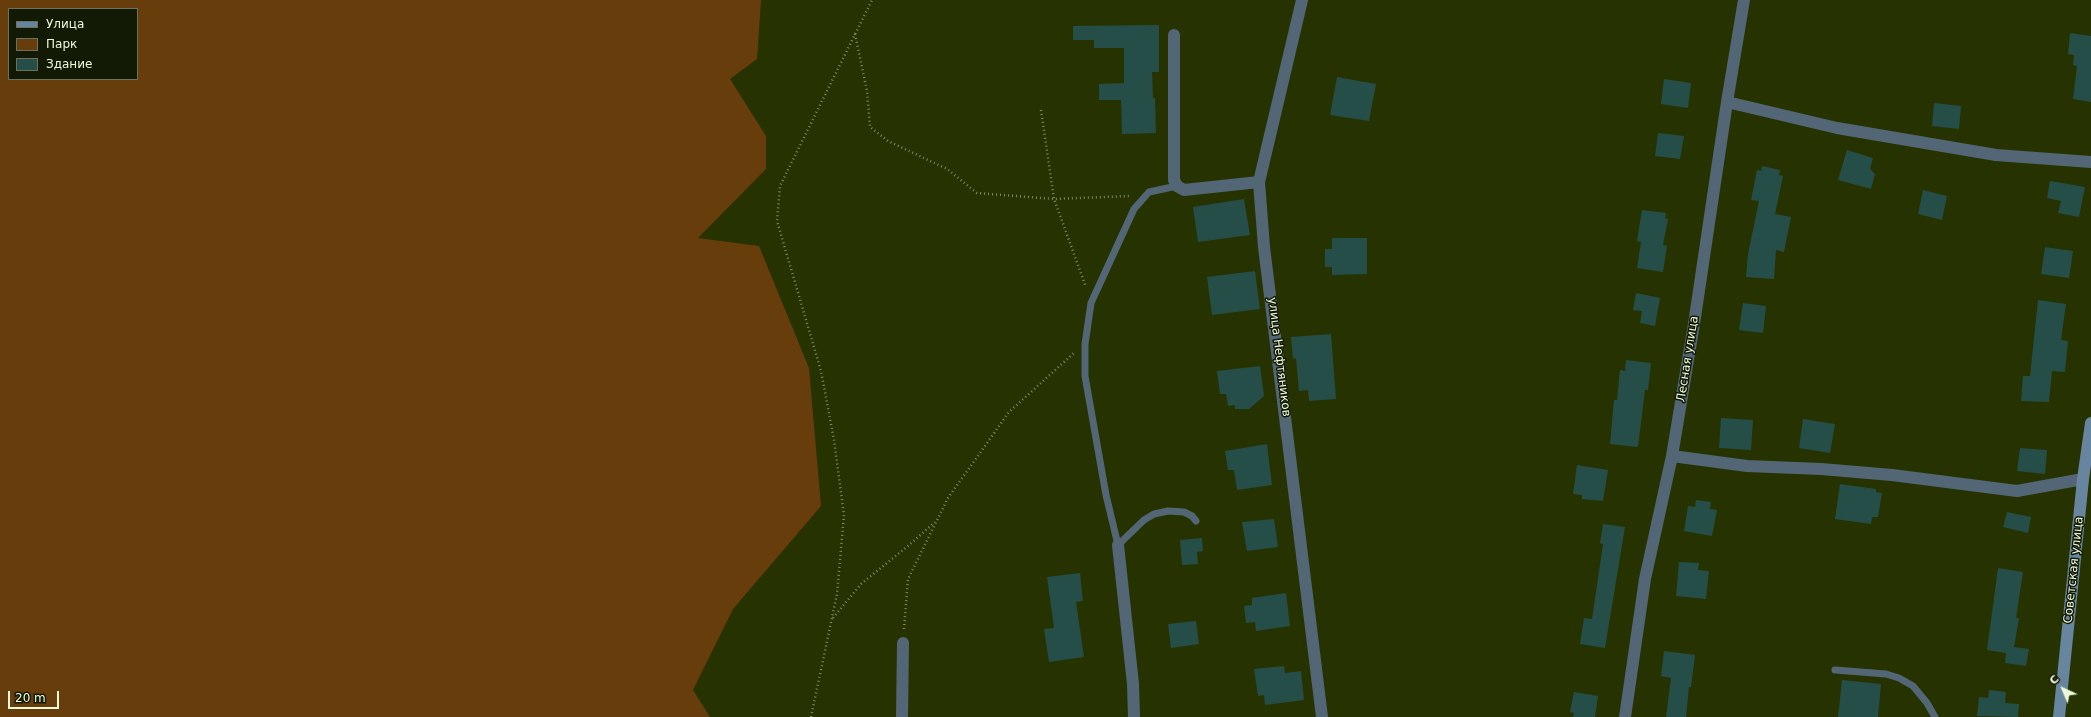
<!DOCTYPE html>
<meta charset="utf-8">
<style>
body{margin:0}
#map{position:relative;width:2091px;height:717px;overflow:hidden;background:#263300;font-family:"DejaVu Sans",sans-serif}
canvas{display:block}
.legend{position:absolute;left:8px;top:8px;width:130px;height:72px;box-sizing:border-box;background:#121905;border:1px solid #6a725b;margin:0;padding:5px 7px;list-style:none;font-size:12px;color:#edf8dc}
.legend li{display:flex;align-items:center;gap:8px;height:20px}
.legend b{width:20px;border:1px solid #6a725b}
.north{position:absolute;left:2043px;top:669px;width:40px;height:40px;-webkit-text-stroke:3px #121905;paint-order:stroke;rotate:316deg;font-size:11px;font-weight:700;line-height:16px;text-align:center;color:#edf8dc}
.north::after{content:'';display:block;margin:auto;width:14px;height:18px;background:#edf8dc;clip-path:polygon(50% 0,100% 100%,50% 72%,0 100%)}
.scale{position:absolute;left:8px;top:691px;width:51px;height:18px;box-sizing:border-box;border:2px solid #edf8dc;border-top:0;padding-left:5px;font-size:12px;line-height:14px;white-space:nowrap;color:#edf8dc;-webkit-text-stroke:3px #121905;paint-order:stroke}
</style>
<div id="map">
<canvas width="2091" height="717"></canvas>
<ul class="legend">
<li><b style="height:5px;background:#67859e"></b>Улица</li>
<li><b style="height:11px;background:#683d0c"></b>Парк</li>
<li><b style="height:11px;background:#254e48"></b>Здание</li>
</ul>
<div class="north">С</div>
<div class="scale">20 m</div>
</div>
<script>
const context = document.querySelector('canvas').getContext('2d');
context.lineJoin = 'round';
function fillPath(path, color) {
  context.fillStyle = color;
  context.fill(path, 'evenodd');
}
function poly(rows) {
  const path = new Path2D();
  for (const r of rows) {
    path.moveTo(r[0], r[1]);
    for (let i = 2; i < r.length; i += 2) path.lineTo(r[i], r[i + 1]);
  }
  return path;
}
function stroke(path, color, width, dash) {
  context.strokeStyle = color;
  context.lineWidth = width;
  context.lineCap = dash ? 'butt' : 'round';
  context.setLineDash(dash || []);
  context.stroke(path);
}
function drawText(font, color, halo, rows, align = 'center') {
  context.font = font + ' "DejaVu Sans",sans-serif';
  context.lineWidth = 3;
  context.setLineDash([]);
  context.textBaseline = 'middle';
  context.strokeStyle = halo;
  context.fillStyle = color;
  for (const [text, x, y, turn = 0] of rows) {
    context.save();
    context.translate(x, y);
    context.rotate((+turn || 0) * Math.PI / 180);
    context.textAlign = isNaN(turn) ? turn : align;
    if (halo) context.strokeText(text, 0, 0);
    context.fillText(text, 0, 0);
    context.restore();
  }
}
const green = poly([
 [0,0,761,0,757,59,730,79,766,136,766,169,698,238,759,246,809,368,821,506,733,609,693,690,710,717,0,717],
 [9,9,137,9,137,79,9,79]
]);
const building = poly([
 [1159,25,1159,72,1152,72,1153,98,1155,98,1156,133,1122,134,1121,100,1099,100,1099,84,1124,83,1124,48,1094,48,1094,40,1073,40,1073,26],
 [2070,33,2091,36,2091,102,2073,99,2077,66,2073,65,2074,55,2068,54],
 [1337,77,1376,84,1369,121,1330,115],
 [1664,79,1691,83,1688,108,1661,104],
 [1934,103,1961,106,1959,129,1932,126],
 [1658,133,1684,136,1680,159,1655,156],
 [1847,150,1873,158,1870,169,1875,174,1871,189,1838,180],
 [1762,166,1780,170,1779,175,1783,176,1775,214,1791,217,1784,252,1776,250,1774,279,1746,277,1748,254,1759,201,1751,200,1757,170,1761,171],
 [2050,181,2085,187,2079,217,2058,213,2061,201,2047,198],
 [1923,190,1947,196,1942,220,1918,214],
 [1244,199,1250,235,1198,242,1193,207],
 [1642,210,1666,213,1665,218,1668,219,1663,245,1667,246,1663,272,1637,268,1641,242,1637,241],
 [1332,238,1367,238,1367,274,1332,275,1332,267,1325,267,1325,249,1332,249],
 [2045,247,2073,251,2069,278,2041,274],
 [1255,271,1260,309,1212,315,1207,277],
 [1636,293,1660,298,1655,326,1640,323,1642,311,1633,310],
 [2038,300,2066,304,2061,340,2068,341,2065,372,2052,371,2049,402,2021,401,2023,376,2030,376],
 [1743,303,1766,306,1763,333,1739,330],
 [1331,334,1336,399,1309,401,1308,390,1299,391,1296,358,1293,359,1291,337],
 [1626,360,1651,363,1648,390,1645,390,1638,447,1610,444,1614,400,1617,400,1620,370,1625,371],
 [1260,366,1264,396,1249,409,1235,409,1235,405,1228,406,1226,394,1220,394,1217,371],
 [1721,418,1753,420,1751,450,1719,448],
 [1803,419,1835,424,1830,453,1799,448],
 [1267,444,1272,485,1237,490,1234,470,1228,470,1225,451],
 [2020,448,2047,450,2045,474,2017,471],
 [1577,465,1608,470,1603,501,1582,499,1582,495,1573,494],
 [1840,484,1876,489,1876,492,1882,493,1878,517,1872,517,1871,524,1835,519],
 [1696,500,1711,502,1710,509,1717,510,1712,536,1684,531,1688,506,1695,507],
 [2007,512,2031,517,2028,533,2003,527],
 [1274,519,1278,547,1247,551,1242,522],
 [1603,524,1625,527,1605,648,1580,644,1584,618,1592,619,1603,544,1600,543],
 [1202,538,1203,551,1197,552,1198,564,1182,565,1180,540],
 [1679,562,1699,563,1698,570,1709,571,1706,599,1676,596],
 [1998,568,2023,572,2016,618,2019,618,2014,647,2029,649,2026,666,2005,663,2006,653,1987,650],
 [1080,573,1083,601,1076,602,1084,657,1049,662,1044,629,1054,628,1047,577],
 [1286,593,1290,626,1256,631,1255,622,1246,623,1244,606,1252,605,1252,598],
 [1196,621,1199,644,1171,648,1168,624],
 [1664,651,1695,655,1691,687,1689,687,1686,717,1666,717,1671,678,1661,676],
 [1284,666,1285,673,1301,671,1304,700,1265,705,1264,695,1258,696,1254,669],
 [1842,680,1881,684,1878,717,1838,717],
 [1989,690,2006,692,2005,703,2019,704,2018,717,1977,716,1979,697,1988,698],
 [1574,692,1598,696,1595,717,1573,717,1574,713,1570,712]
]);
const path = poly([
 [855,34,867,91,870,127,888,141,947,169,977,193,1054,199,1129,196],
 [1041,110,1054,199,1086,287],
 [833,618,861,584,908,546,935,522],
 [904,629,908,579,948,498,1009,412,1074,353],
 [811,717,837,594,844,515,834,440,821,371,777,221,780,186,872,0]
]);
const lane = poly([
 [1118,545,1106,495,1085,376,1085,344,1091,303,1134,209,1149,192,1177,186],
 [1118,545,1144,520,1154,514,1168,511,1184,512,1192,516,1196,521],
 [1835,670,1886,674,1899,678,1913,686,1927,703,1935,717]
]);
const street = poly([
 [1302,0,1259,182,1264,247,1322,717],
 [1174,35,1174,180,1177,186,1184,190,1259,182],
 [1727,102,1837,128,1996,155,2091,162],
 [1672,456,1747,466,1821,469,1892,475,2017,491,2083,479],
 [1118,545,1133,684,1134,717],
 [902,717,903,643],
 [1625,717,1645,579,1672,456,1694,324,1727,102,1744,0]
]);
const secondary = poly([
 [2059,717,2083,479,2091,423]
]);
const streetNames = [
 ["улица Нефтяников",1279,357,83],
 ["Лесная улица",1688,359,-81],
 ["Советская улица",2074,570,-84]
];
fillPath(green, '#683d0c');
fillPath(building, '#254e48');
stroke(path, '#7d8960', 2.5, [1, 3]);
stroke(lane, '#536676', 7);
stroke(street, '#536676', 12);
stroke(secondary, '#67859e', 12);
drawText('12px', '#edf8dc', '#121905', streetNames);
</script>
